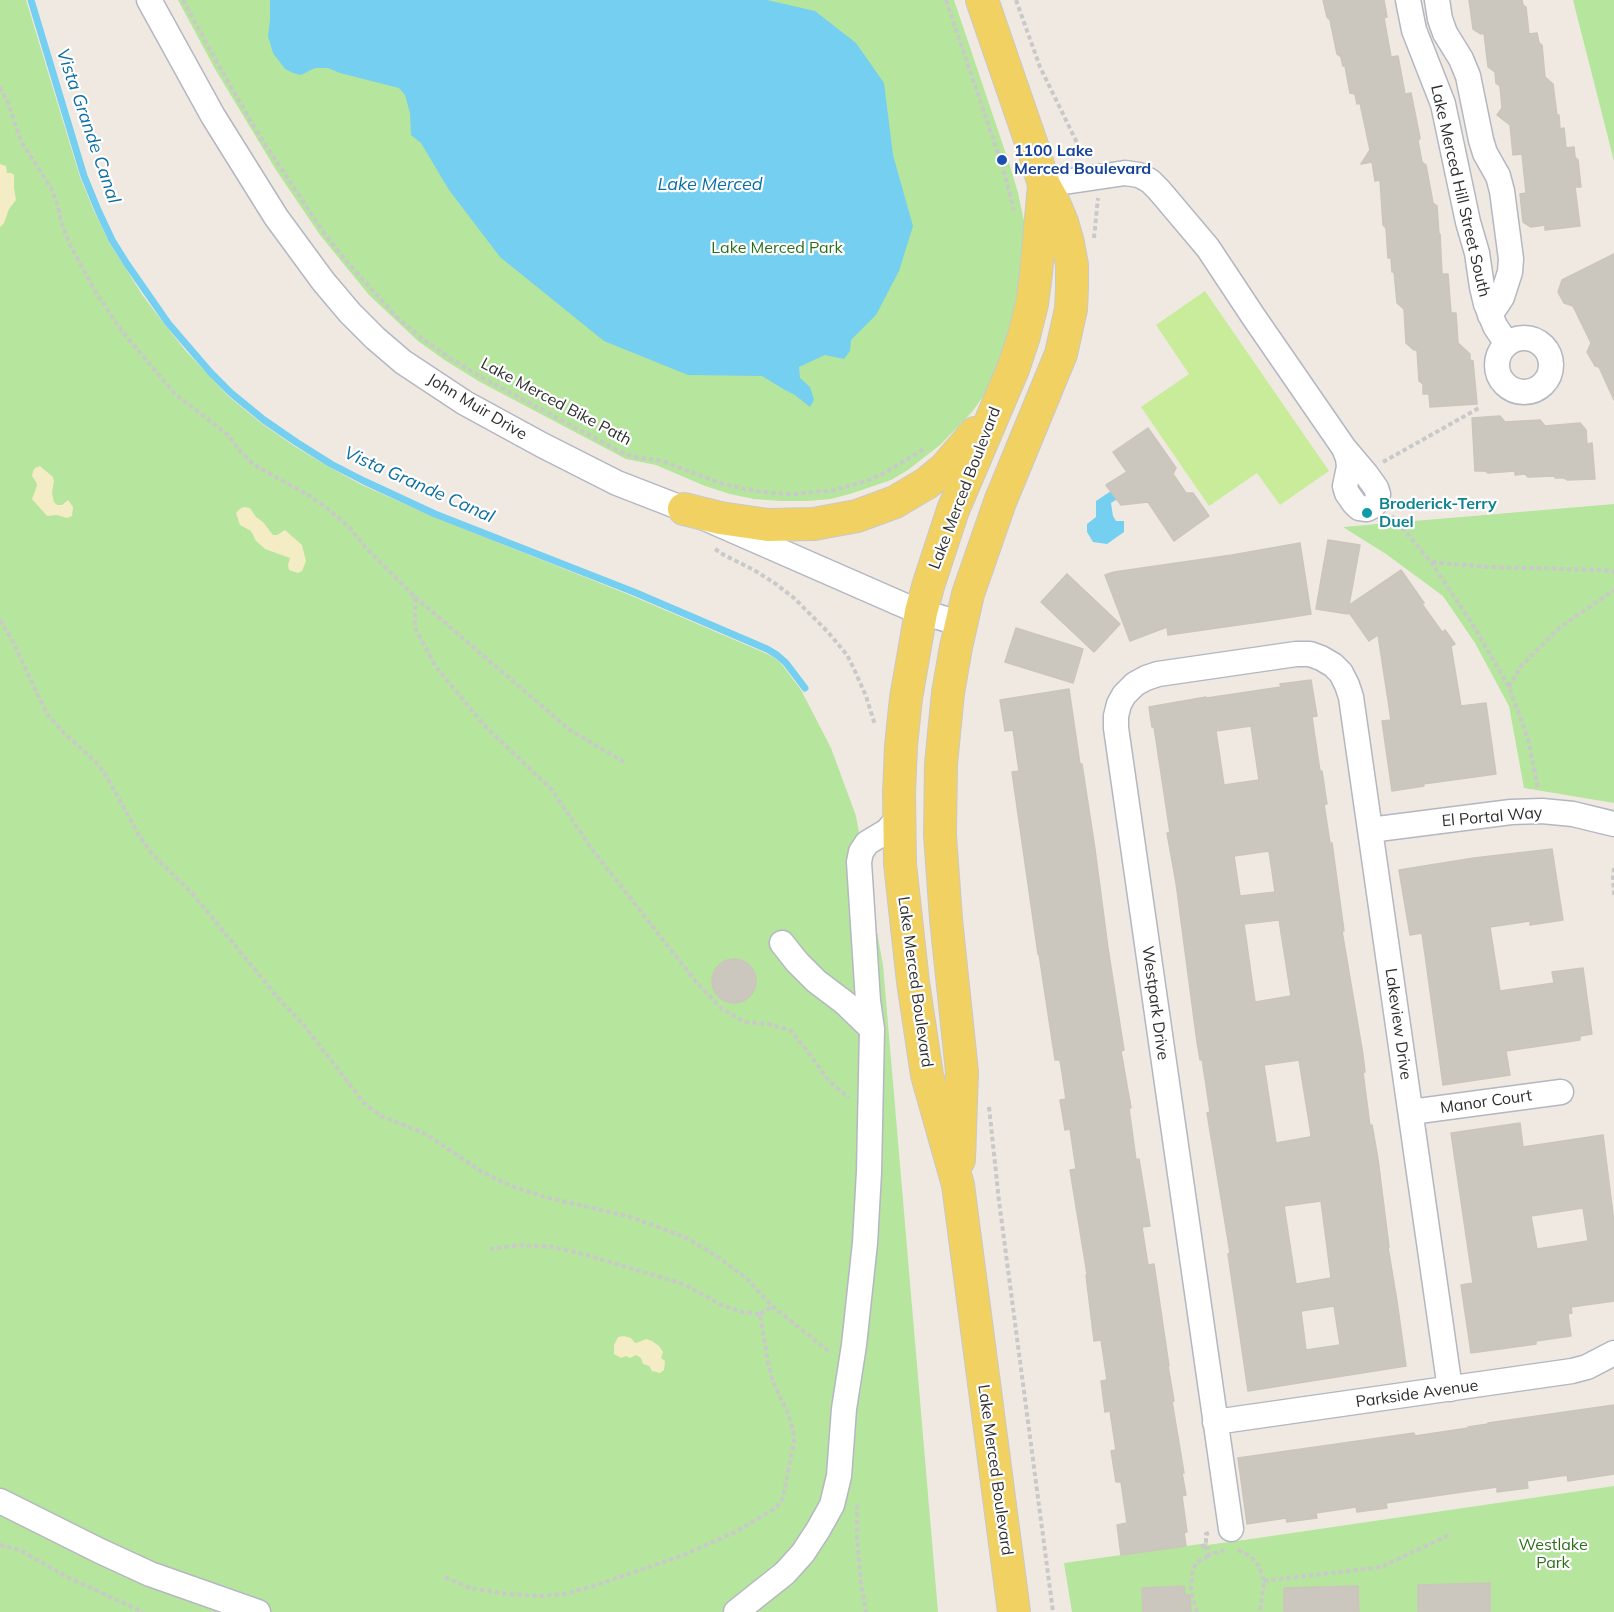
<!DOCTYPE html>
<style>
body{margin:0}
canvas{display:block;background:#efe9e1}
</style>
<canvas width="1614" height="1612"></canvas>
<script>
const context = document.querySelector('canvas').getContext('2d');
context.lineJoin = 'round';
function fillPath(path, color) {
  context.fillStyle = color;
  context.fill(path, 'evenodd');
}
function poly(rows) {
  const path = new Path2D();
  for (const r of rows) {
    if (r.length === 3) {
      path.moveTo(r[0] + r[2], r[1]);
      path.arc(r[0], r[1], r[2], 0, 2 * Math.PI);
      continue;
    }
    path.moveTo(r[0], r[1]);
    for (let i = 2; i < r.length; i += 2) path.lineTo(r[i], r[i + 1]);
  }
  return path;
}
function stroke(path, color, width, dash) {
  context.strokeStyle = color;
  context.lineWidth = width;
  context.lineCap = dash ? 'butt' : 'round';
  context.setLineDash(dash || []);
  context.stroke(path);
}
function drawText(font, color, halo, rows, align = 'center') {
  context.font = font + ' Mulish,sans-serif';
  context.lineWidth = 4.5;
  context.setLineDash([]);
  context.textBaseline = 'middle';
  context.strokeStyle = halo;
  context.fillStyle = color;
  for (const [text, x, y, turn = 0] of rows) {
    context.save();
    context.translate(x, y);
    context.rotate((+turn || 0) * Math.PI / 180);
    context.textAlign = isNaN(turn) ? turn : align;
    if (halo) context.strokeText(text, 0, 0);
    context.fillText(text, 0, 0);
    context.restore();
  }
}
const green = poly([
 [0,0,26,0,80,177,94,211,109,242,143,296,165,325,185,350,228,396,261,423,294,446,329,467,362,485,434,517,632,596,765,653,775,658,783,666,801,690,831,748,856,816,883,965,938,1612,0,1612],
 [178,0,954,0,1010,166,1018,193,1024,221,1026,250,1025,281,1000,366,987,391,972,412,940,445,908,470,891,480,853,493,831,499,807,501,781,501,754,499,730,494,705,486,656,465,626,459,480,382,446,361,418,341,369,295,320,235,276,170,215,69],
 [1573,0,1614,0,1614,161],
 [1614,504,1614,803,1524,788,1509,706,1475,643,1443,596,1386,554,1343,527],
 [1614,1486,1614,1612,1072,1612,1064,1563,1186,1546,1208,1543,1207,1545,1244,1540]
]);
const sand = poly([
 [0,164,6,166,7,173,11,173,14,175,14,188,16,200,9,209,4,223,0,227],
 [40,466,53,477,54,481,52,493,54,502,57,505,62,505,68,500,73,507,72,516,67,518,57,515,47,516,32,499,37,486,36,482,32,476,33,471,35,468],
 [244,507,250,508,256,517,263,522,273,535,277,535,285,530,302,545,306,561,302,571,298,573,289,570,288,565,290,558,265,549,256,541,251,531,240,525,236,513,241,508],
 [624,1336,631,1338,635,1343,639,1342,646,1339,652,1341,659,1346,663,1352,661,1358,665,1361,664,1370,660,1373,652,1371,649,1366,643,1364,641,1358,636,1355,630,1358,626,1356,621,1358,614,1354,614,1345,618,1337]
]);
const pitch = poly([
 [1205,291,1329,471,1280,505,1257,473,1209,506,1141,407,1189,374,1156,325]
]);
const water = poly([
 [270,0,767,0,815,11,856,43,884,83,893,155,913,226,899,271,876,315,851,340,850,351,844,359,825,355,799,367,800,378,810,387,814,400,810,407,795,395,785,390,762,376,688,375,604,341,500,257,449,190,421,143,411,135,410,113,405,95,399,88,340,73,328,68,315,68,301,75,293,73,285,69,273,53,268,36,270,20],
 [1120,485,1125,494,1111,503,1113,516,1116,521,1124,521,1124,532,1107,544,1093,542,1087,532,1087,524,1096,517,1096,501]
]);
const stream = poly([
 [31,0,84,176,98,210,112,240,127,264,168,323,211,373,231,393,264,420,296,442,331,464,364,481,435,514,634,592,767,649,777,655,786,663,805,688]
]);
const building = poly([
 [1323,0,1384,0,1387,17,1384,18,1391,57,1398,56,1405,94,1411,93,1420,138,1418,141,1422,162,1426,165,1433,203,1437,206,1439,234,1440,234,1442,274,1448,274,1451,313,1456,313,1458,343,1470,354,1470,360,1473,361,1477,404,1430,407,1429,394,1423,394,1423,384,1419,381,1417,350,1414,350,1406,343,1404,309,1397,303,1394,272,1392,272,1391,258,1388,258,1386,228,1383,225,1380,180,1375,181,1372,162,1361,164,1370,150,1360,103,1357,104,1355,94,1350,93,1345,66,1343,66,1341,57,1337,54,1330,20,1327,17,1323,0],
 [1469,0,1522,0,1523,5,1526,7,1529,34,1537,33,1539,43,1542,45,1545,77,1553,84,1557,115,1559,115,1560,129,1564,128,1566,148,1574,147,1575,157,1578,160,1581,187,1575,187,1580,226,1545,230,1545,225,1531,227,1523,222,1520,194,1526,193,1522,154,1513,155,1510,125,1497,115,1502,108,1500,86,1496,83,1495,72,1488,67,1484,33,1481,34,1473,29,1469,0],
 [1614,254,1614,400,1599,367,1595,366,1587,352,1591,343,1573,306,1564,303,1558,292,1562,280,1614,254],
 [1500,416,1505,422,1540,420,1545,426,1580,423,1586,430,1587,444,1592,443,1595,479,1567,480,1564,478,1555,478,1555,476,1528,477,1525,474,1515,475,1515,471,1488,473,1485,471,1475,471,1472,418,1500,416],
 [1148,428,1176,468,1173,474,1186,493,1193,493,1209,516,1174,541,1148,502,1121,505,1106,485,1127,472,1113,452,1148,428],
 [1328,540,1360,545,1349,605,1401,570,1424,603,1422,604,1442,632,1445,630,1455,644,1451,646,1461,706,1486,703,1496,774,1423,784,1424,786,1392,791,1382,721,1391,720,1378,635,1369,641,1348,611,1348,614,1316,609,1328,540],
 [1300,543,1311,614,1273,620,1168,635,1167,627,1130,641,1105,575,1114,572,1232,555,1300,543],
 [1067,574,1120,624,1094,652,1041,602,1067,574],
 [1016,628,1083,649,1073,683,1005,662,1016,628],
 [1311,680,1317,716,1312,717,1320,771,1322,771,1327,804,1324,804,1330,843,1332,843,1344,931,1342,931,1363,1055,1365,1072,1363,1072,1370,1126,1372,1125,1378,1159,1389,1247,1388,1247,1397,1301,1406,1366,1248,1391,1228,1254,1230,1253,1207,1113,1210,1112,1202,1059,1200,1060,1197,1042,1176,883,1167,833,1170,833,1154,727,1152,727,1149,707,1206,697,1207,698,1281,687,1280,684,1311,680],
 [1251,726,1259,780,1224,785,1216,731,1251,726],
 [1269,851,1275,892,1240,896,1234,856,1269,851],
 [1279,920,1291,996,1255,1002,1244,924,1279,920],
 [1299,1060,1311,1135,1310,1137,1276,1143,1264,1065,1299,1060],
 [1321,1201,1331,1278,1296,1284,1284,1206,1321,1201],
 [1334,1306,1340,1345,1306,1350,1301,1311,1334,1306],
 [1069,689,1080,764,1082,764,1095,849,1108,948,1124,1050,1121,1051,1131,1108,1129,1108,1136,1160,1139,1159,1150,1226,1142,1227,1148,1265,1154,1264,1169,1366,1168,1366,1174,1401,1172,1401,1184,1473,1182,1473,1186,1495,1182,1496,1187,1532,1184,1532,1186,1546,1121,1555,1117,1525,1127,1523,1121,1482,1116,1482,1111,1451,1116,1450,1110,1411,1105,1412,1101,1381,1107,1380,1101,1340,1094,1341,1086,1275,1087,1274,1070,1170,1076,1169,1070,1129,1065,1130,1060,1100,1066,1099,1060,1060,1055,1060,1039,954,1038,954,1012,772,1019,771,1013,730,1005,731,1000,700,1069,689],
 [1552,849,1563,920,1530,925,1530,921,1490,927,1500,991,1554,983,1552,972,1583,968,1592,1034,1580,1036,1580,1040,1506,1051,1510,1075,1443,1085,1422,933,1410,935,1399,870,1474,858,1552,849],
 [734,981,22],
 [1520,1123,1523,1147,1603,1135,1614,1222,1614,1301,1571,1307,1572,1313,1568,1314,1571,1336,1536,1341,1536,1344,1471,1353,1461,1285,1473,1283,1451,1133,1520,1123],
 [1583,1208,1588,1241,1537,1249,1531,1216,1583,1208],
 [1614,1405,1614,1474,1568,1481,1567,1475,1527,1481,1528,1488,1497,1492,1497,1487,1386,1503,1387,1508,1357,1512,1356,1507,1316,1513,1317,1518,1287,1522,1286,1518,1247,1524,1238,1458,1414,1433,1415,1436,1468,1428,1468,1427,1488,1424,1488,1423,1614,1405],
 [1490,1583,1490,1612,1418,1612,1418,1585,1490,1583],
 [1184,1586,1185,1595,1190,1595,1191,1612,1143,1612,1142,1588,1184,1586],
 [1358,1586,1359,1612,1284,1612,1284,1588,1358,1586]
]);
const path = poly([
 [183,0,219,66,259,135,324,233,347,262,396,316,420,337,448,357,481,377,621,452,635,457,662,461,720,483,745,489,771,493,794,494,835,490,869,480,886,472,924,449],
 [946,0,1003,168,1014,210],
 [1016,0,1040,67,1084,157],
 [0,87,8,103,21,141,51,188,58,206,61,222,69,243,95,291,121,330,175,394,227,434,240,451,254,465,310,496,329,510,348,526,367,549,415,597,415,628,436,667,484,725,552,790,594,852,697,983,722,1009,745,1022,768,1024,790,1030,805,1048,829,1081,849,1098],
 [1094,238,1098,198],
 [1383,462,1479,408],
 [1392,516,1431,562,1473,625,1509,687,1528,739,1538,789],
 [715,549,724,555,754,570,776,584,794,598,828,632,847,655,854,669,866,696,875,725],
 [1432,562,1488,567,1603,570,1614,572],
 [415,597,570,730,624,762],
 [0,620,12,640,47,714,65,734,94,760,104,772,140,837,152,854,192,893,279,999,303,1024,364,1103,381,1116,426,1134,482,1172,511,1186,545,1197,631,1217,687,1238,718,1257,747,1279,772,1306,831,1353],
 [1509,687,1521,666,1559,628,1614,590],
 [1614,868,1613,877,1614,895],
 [989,1107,999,1201,1053,1612],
 [760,1314,772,1306],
 [857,1505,857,1539,861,1584,866,1612],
 [1209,1533,1206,1534,1206,1545,1203,1546,1203,1549,1208,1548,1209,1555,1224,1550],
 [0,1545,20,1550,67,1577,143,1612],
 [1238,1550,1250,1556,1259,1566,1264,1581,1260,1612],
 [445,1577,470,1588,507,1594,540,1596,565,1594,590,1587,684,1555,735,1532,776,1508,783,1498,794,1441,793,1430,787,1411,773,1382,768,1363,760,1314,742,1312,722,1305,683,1284,583,1254,553,1247,520,1245,490,1249],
 [1264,1581,1381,1567,1451,1534],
 [1197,1612,1191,1591,1192,1574,1196,1563,1209,1555]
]);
const minor = poly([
 [149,0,213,116,276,217,323,281,350,313,375,338,403,362,465,403,542,445,617,483,684,509,910,608,961,624],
 [1408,0,1414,30,1443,104,1468,222,1477,253,1482,287,1486,304,1495,326,1507,344],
 [1437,0,1440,19,1445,33,1461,59,1468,76,1481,140,1485,153,1498,176,1502,191,1511,259,1510,272,1502,297,1490,315],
 [1044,185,1125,173,1139,175,1150,181,1159,190,1208,248,1253,316,1344,448,1348,458,1349,467,1345,486,1347,493,1354,503,1359,508,1367,509,1373,506,1377,501,1378,494,1376,488,1366,474,1344,448],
 [1524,365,27],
 [1370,830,1511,812,1542,811,1573,814,1614,824],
 [782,943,797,962,816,981,845,1003,872,1029],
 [1411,1112,1561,1092],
 [1215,1422,1572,1371,1587,1367,1614,1353],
 [0,1501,100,1551,150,1574,258,1612],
 [1231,1529,1116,728,1116,716,1119,704,1124,695,1135,684,1146,678,1158,674,1296,654,1310,654,1321,658,1333,665,1341,673,1347,685,1351,697,1450,1389],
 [736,1612,785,1573,803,1553,818,1530,832,1505,839,1476,844,1409,854,1345,865,1243,869,1172,872,1029,868,1001,859,862,861,852,867,843,887,831,899,817]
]);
const major = poly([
 [684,509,720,518,768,525,814,524,857,516,895,502,927,483,945,468,975,433],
 [959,1160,962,1072,946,919,940,835,941,764,948,693,956,647,968,594,1000,502,1061,354,1071,309,1072,287,1072,265,1068,243,1062,222,1054,203,1044,185,1034,151,982,0],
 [1014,1612,958,1185,927,1075,913,982,900,864,899,793,901,746,906,698,921,612,929,583,953,510,1013,369,1024,336,1032,304,1036,274,1044,185]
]);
const markers = [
 [1002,160,6,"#1a4fb4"],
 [1367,513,6,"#0f9aa8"]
];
const transitNames = [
 ["1100 Lake",1014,151],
 ["Merced Boulevard",1014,169]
];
const streetNames = [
 ["Lake Merced Hill Street South",1460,191,77],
 ["Lake Merced Bike Path",556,402,28],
 ["John Muir Drive",477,407,31],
 ["Lake Merced Boulevard",965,488,-69],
 ["El Portal Way",1492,817,-5],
 ["Lake Merced Boulevard",915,982,82],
 ["Westpark Drive",1155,1003,82],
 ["Lakeview Drive",1398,1024,82],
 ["Manor Court",1486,1102,-8],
 ["Parkside Avenue",1417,1394,-8],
 ["Lake Merced Boulevard",995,1470,82]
];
const parkNames = [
 ["Lake Merced Park",777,248],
 ["Westlake",1553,1545],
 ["Park",1553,1563]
];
const cultureNames = [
 ["Broderick-Terry",1379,504],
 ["Duel",1379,522]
];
const waterNames = [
 ["Vista Grande Canal",88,126,71],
 ["Lake Merced",710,185],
 ["Vista Grande Canal",419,485,24]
];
fillPath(green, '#b6e59e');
fillPath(sand, '#f3ecc5');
fillPath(pitch, '#c9ec9a');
fillPath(water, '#75cff0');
stroke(stream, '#75cff0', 7);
fillPath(building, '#cbc7bf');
stroke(building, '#cbc5ba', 1.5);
stroke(minor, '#b4b7c1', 27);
stroke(major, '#c9c9c9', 34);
stroke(path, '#c9c9c9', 4, [4.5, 3]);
stroke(minor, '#fff', 24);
stroke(major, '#f2d163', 32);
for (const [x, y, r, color] of markers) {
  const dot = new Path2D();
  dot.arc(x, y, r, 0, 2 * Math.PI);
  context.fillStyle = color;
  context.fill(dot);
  stroke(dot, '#fff', 2);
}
drawText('bold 16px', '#164399', '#fff', transitNames, 'left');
drawText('16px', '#2e2e2e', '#fff', streetNames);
drawText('16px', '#2c6e1b', '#fff', parkNames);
drawText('bold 16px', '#0d838f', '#fff', cultureNames, 'left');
drawText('italic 18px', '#0d6fa3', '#fff', waterNames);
</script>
